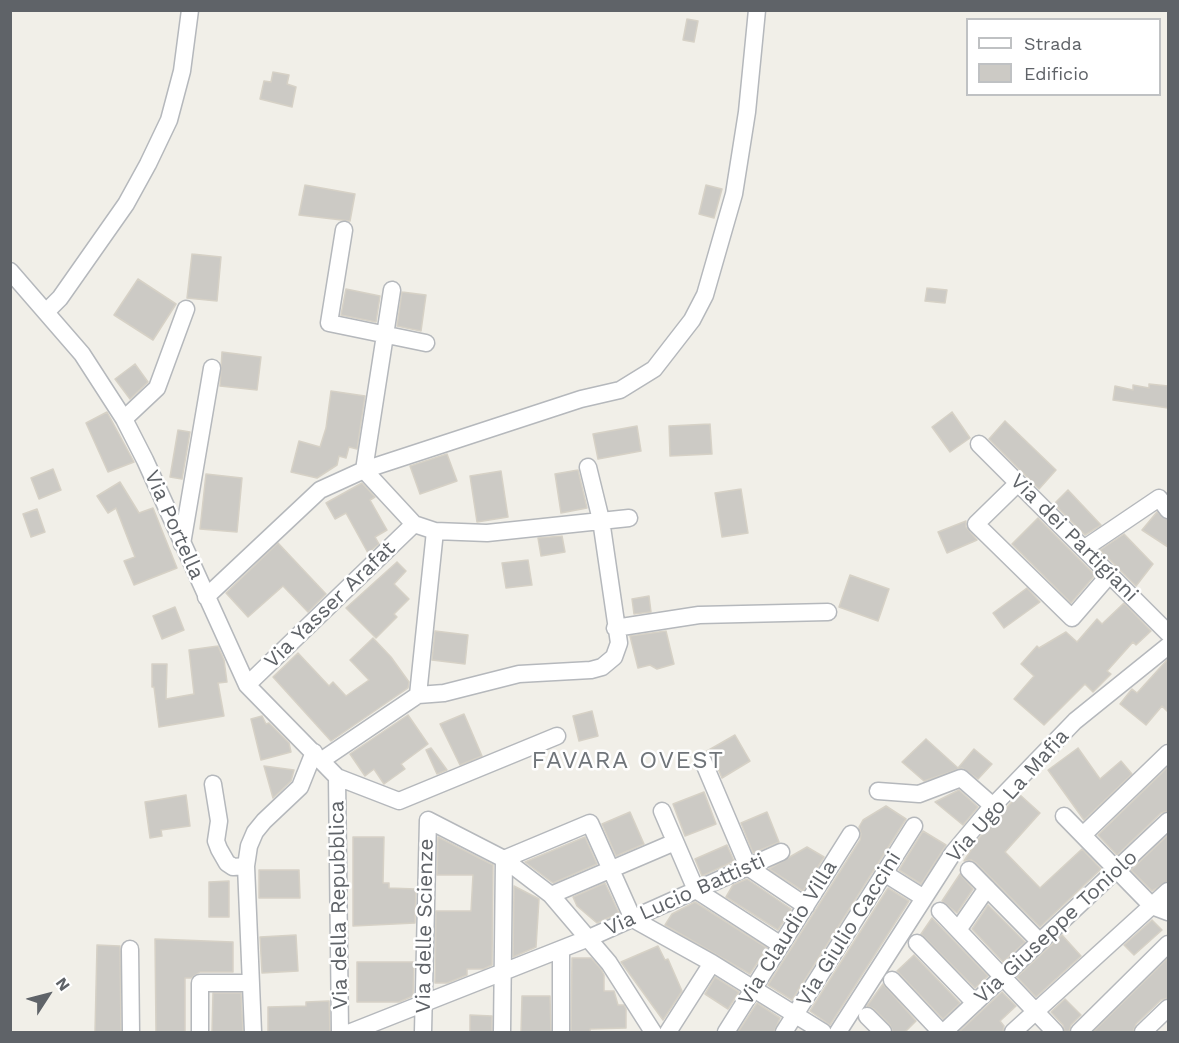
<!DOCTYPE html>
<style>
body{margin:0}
#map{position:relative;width:1179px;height:1043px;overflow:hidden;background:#f1efe8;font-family:"Work Sans",sans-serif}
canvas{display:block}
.frame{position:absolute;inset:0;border:12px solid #5f6368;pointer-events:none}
.legend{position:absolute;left:966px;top:18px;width:195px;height:78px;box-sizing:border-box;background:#fff;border:2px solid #bfc1c3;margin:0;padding:8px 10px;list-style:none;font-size:18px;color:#5f6368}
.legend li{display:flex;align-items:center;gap:12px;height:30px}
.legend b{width:30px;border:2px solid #bfc1c3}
.north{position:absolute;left:18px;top:965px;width:60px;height:60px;-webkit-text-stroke:4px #fff;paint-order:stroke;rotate:54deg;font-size:16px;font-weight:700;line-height:24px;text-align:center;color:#5f6368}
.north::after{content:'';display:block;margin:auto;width:21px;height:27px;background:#5f6368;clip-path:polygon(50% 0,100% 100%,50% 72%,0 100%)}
</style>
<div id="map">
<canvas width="1179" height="1043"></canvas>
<div class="frame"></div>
<ul class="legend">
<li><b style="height:8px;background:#fff"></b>Strada</li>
<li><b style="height:16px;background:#cccac5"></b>Edificio</li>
</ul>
<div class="north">N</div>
</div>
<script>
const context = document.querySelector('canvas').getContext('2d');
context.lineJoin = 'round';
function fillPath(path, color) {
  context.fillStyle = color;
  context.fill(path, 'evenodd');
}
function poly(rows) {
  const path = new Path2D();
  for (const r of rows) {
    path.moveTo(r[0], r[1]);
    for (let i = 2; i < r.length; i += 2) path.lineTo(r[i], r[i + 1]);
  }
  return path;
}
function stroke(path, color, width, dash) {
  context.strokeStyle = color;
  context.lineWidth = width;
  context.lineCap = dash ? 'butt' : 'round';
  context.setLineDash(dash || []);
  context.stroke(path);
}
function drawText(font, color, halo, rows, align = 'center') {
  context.font = font + ' "Work Sans",sans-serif';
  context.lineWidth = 5;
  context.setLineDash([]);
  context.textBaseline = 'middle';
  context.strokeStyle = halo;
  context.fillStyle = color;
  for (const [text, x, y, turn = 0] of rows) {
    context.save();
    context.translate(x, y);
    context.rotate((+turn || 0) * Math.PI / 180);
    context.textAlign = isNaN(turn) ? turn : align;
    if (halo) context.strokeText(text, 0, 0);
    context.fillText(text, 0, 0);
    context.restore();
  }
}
const building = poly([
 [687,19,698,21,694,42,683,40,687,19],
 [273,72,289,75,287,84,296,87,292,107,260,99,264,81,271,82,273,72],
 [305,185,355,194,350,221,299,215,305,185],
 [706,185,722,189,714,218,699,214,706,185],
 [192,254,221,257,217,301,187,298,192,254],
 [138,279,176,304,153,340,114,315,138,279],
 [927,288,947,290,945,303,925,301,927,288],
 [346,289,380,296,376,322,341,315,346,289],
 [402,292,426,295,421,331,397,326,402,292],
 [222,352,261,357,257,390,220,386,222,352],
 [135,364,148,382,130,399,115,379,135,364],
 [1149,384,1168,386,1168,408,1113,400,1115,386,1133,390,1133,385,1149,388,1149,384],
 [331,391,365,396,357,449,349,447,346,458,339,456,337,465,317,478,291,472,299,441,320,447,326,428,331,391],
 [107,412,134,462,108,472,86,423,107,412],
 [952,412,970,438,950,452,932,427,952,412],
 [1005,421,1056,470,1039,489,989,439,1005,421],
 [710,424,712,454,670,456,669,426,710,424],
 [637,426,641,451,598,459,593,434,637,426],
 [178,430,190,432,182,479,170,477,178,430],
 [447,454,457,481,420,494,410,466,447,454],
 [53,469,61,490,39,499,31,478,53,469],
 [578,470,587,508,561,513,555,474,578,470],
 [501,471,508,517,477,522,470,476,501,471],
 [206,474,242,478,237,532,200,529,206,474],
 [120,482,139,513,153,508,177,568,134,585,124,561,135,557,116,508,108,513,97,496,120,482],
 [362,483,375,497,370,500,387,530,375,537,379,544,368,553,346,513,335,519,326,503,362,483],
 [741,489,748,533,722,537,715,493,741,489],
 [1068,490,1101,525,1085,535,1054,504,1068,490],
 [37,509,45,532,31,537,23,514,37,509],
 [1157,512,1168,520,1168,547,1142,530,1157,512],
 [1038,518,1095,575,1071,603,1012,544,1038,518],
 [966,521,966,527,977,540,947,553,938,532,966,521],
 [1124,534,1153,564,1136,586,1100,550,1124,534],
 [562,536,565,552,541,556,538,538,562,536],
 [278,543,326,594,308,612,283,586,248,617,226,593,278,543],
 [528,560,532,585,506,588,502,563,528,560],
 [397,562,406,571,394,584,409,599,394,614,397,617,376,638,346,608,397,562],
 [850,575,889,589,878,621,839,607,850,575],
 [1027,588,1040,602,1004,628,993,613,1027,588],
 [649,596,651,612,634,614,632,599,649,596],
 [1124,603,1151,631,1136,645,1133,642,1107,671,1111,674,1093,692,1085,684,1044,725,1014,699,1034,676,1021,664,1037,646,1039,648,1066,632,1077,642,1097,619,1102,624,1124,603],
 [175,607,184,630,162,639,153,616,175,607],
 [435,631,468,635,465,664,432,660,435,631],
 [666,631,674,664,657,669,650,665,638,668,630,636,666,631],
 [373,638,391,657,409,682,408,688,331,741,273,677,298,653,329,686,333,682,346,696,369,680,350,660,373,638],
 [218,646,224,660,227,682,218,683,224,716,159,727,154,687,152,687,152,664,167,664,166,699,194,694,189,650,218,646],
 [1168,659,1168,712,1162,706,1146,725,1120,704,1132,689,1137,693,1168,659],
 [592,711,598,736,579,741,573,716,592,711],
 [464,714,482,756,460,765,440,724,464,714],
 [408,715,428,744,401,764,405,769,384,784,374,769,365,776,350,754,408,715],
 [262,716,266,724,269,723,289,743,291,752,261,760,251,719,262,716],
 [735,735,750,761,722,778,713,757,707,751,735,735],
 [926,739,958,768,974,749,992,764,978,779,962,768,924,781,902,762,926,739],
 [431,748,447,770,437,774,426,750,431,748],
 [1078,748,1100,779,1121,761,1132,774,1084,820,1048,770,1078,748],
 [264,766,294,770,291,781,273,798,264,766],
 [1168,767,1168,811,1161,813,1117,855,1098,835,1168,767],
 [959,790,978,807,963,825,935,802,959,790],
 [704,792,716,824,685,836,673,804,704,792],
 [1019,794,1040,813,1005,852,1040,888,1082,849,1101,869,1040,927,976,863,971,860,964,861,978,839,1019,794],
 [186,795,190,826,161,830,162,836,150,838,145,802,186,795],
 [886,806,906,819,792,1000,768,985,860,840,861,834,859,827,863,820,886,806],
 [630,812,644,844,616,856,602,824,630,812],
 [767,812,779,842,753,853,741,823,767,812],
 [923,831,946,845,921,884,899,870,923,831],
 [1168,835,1168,881,1152,891,1131,870,1168,835],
 [353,837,384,837,383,883,389,883,389,888,416,889,415,923,353,926,353,837],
 [438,837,493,865,492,965,483,969,467,969,467,975,447,983,435,983,436,911,471,911,473,875,437,875,438,837],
 [585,837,597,864,553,883,525,862,585,837],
 [727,845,734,861,702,876,695,859,727,845],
 [807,847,824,857,803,891,769,869,807,847],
 [259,870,299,870,300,898,259,898,259,870],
 [960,874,973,889,957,913,942,901,960,874],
 [747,879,791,909,778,930,726,897,733,885,747,879],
 [229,881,229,917,209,917,209,882,229,881],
 [605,883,619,913,597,923,577,906,573,897,605,883],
 [514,886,539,899,536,947,513,957,514,886],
 [888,888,909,901,830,1025,810,1011,888,888],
 [695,902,767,948,750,974,665,925,672,914,695,902],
 [988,905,1025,942,1003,962,972,929,988,905],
 [932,918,988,976,975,988,921,934,932,918],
 [1152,920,1162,930,1134,955,1124,945,1152,920],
 [296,935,298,971,262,973,260,937,296,935],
 [1062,935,1081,956,1036,997,1017,977,1062,935],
 [155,939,233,942,233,972,200,972,191,978,185,978,185,1032,156,1032,155,939],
 [97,945,120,946,121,1032,95,1032,97,945],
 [658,946,665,960,668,959,682,991,663,1020,621,962,658,946],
 [914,955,960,1003,943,1019,897,971,914,955],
 [572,958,591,958,601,969,604,975,604,991,614,991,618,1005,624,1005,626,1009,626,1028,590,1029,590,1032,571,1032,572,958],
 [1168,958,1168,998,1161,1000,1136,1024,1133,1032,1093,1032,1168,958],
 [357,962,414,962,413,996,399,1002,357,1002,357,962],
 [715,977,739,992,728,1009,705,994,715,977],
 [883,984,916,1021,905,1032,893,1032,890,1025,874,1009,867,1006,883,984],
 [1002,992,1016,1006,1000,1021,1004,1026,1003,1032,959,1032,1002,992],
 [213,993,241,993,243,1032,212,1032,213,993],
 [522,996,550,996,551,1032,521,1032,522,996],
 [1065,999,1081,1015,1071,1025,1069,1032,1065,1032,1063,1025,1051,1012,1065,999],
 [329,1001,330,1032,268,1032,268,1007,306,1006,306,1002,329,1001],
 [757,1003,780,1018,774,1032,738,1032,757,1003],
 [470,1015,492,1016,492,1032,470,1032,470,1015]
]);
const minor = poly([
 [344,230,329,323,426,343],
 [10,271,82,354,124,419,145,460,247,685,337,777,399,801,557,736],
 [46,312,60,298,126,204,148,164,169,120,182,71,190,10],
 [124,419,157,388,186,309],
 [979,444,1168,633],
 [1018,483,976,524,1072,618,1110,574],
 [629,518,487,533,435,531,414,524,364,470,581,399,620,390,654,369,692,320,705,295,734,194,747,112,757,10],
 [182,544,212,368],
 [1085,548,1159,498,1168,510],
 [206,597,320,490,364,470,392,290],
 [615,628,699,615,828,612],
 [247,685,414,524],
 [418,695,435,531],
 [322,760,418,695,444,693,519,674,591,670,602,667,614,657,619,643,601,520,588,467],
 [703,761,748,867,806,906],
 [337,777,340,1032],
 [213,784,219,821,216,841,219,849,227,863,233,867,246,866],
 [878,791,919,794,961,778,993,806],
 [662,811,696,890,781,945],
 [1064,816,1152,906,1168,912],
 [1083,835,1168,753],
 [969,870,1039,941],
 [884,873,924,898],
 [551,895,675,842],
 [940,911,1055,1032],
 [958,930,987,888],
 [917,943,975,1003],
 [130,949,131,1032],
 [561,949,561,1032],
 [892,980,941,1032],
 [867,1016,883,1032],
 [200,1032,200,983,251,983],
 [253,1032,246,866,249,846,255,832,264,821,300,787,314,752],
 [351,1032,589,938,781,852],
 [423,1032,428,820,504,859,551,895,609,963,653,1032],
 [502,1032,504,859,590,823,633,919,712,963,823,1032],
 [668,1032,712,963],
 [726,1032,851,834],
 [784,1032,914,826],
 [838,1032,953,853,989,810,1075,721,1168,646],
 [944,1032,1168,821],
 [1013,1032,1168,891],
 [1079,1032,1168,944],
 [1143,1032,1168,1008]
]);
const streetNames = [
 ["Via Portella",174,525,66],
 ["Via dei Partigiani",1074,538,45],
 ["Via Yasser Arafat",330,605,-44],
 ["Via Ugo La Mafia",1008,796,-48],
 ["Via Lucio Battisti",685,895,-24],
 ["Via della Repubblica",339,905,-91],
 ["Via delle Scienze",425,926,-89],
 ["Via Giuseppe Toniolo",1056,927,-43],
 ["Via Giulio Caccini",849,929,-58],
 ["Via Claudio Villa",788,933,-58]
];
const quarterNames = [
 ["FAVARA OVEST",628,761]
];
fillPath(building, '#cccac5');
stroke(building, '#d6d1c6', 1.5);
stroke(minor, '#b5b8bc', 19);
stroke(minor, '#fff', 16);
drawText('21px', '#5f6368', '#fff', streetNames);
context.letterSpacing = '1.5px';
drawText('24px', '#70757a', '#fff', quarterNames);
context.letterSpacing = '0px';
</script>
